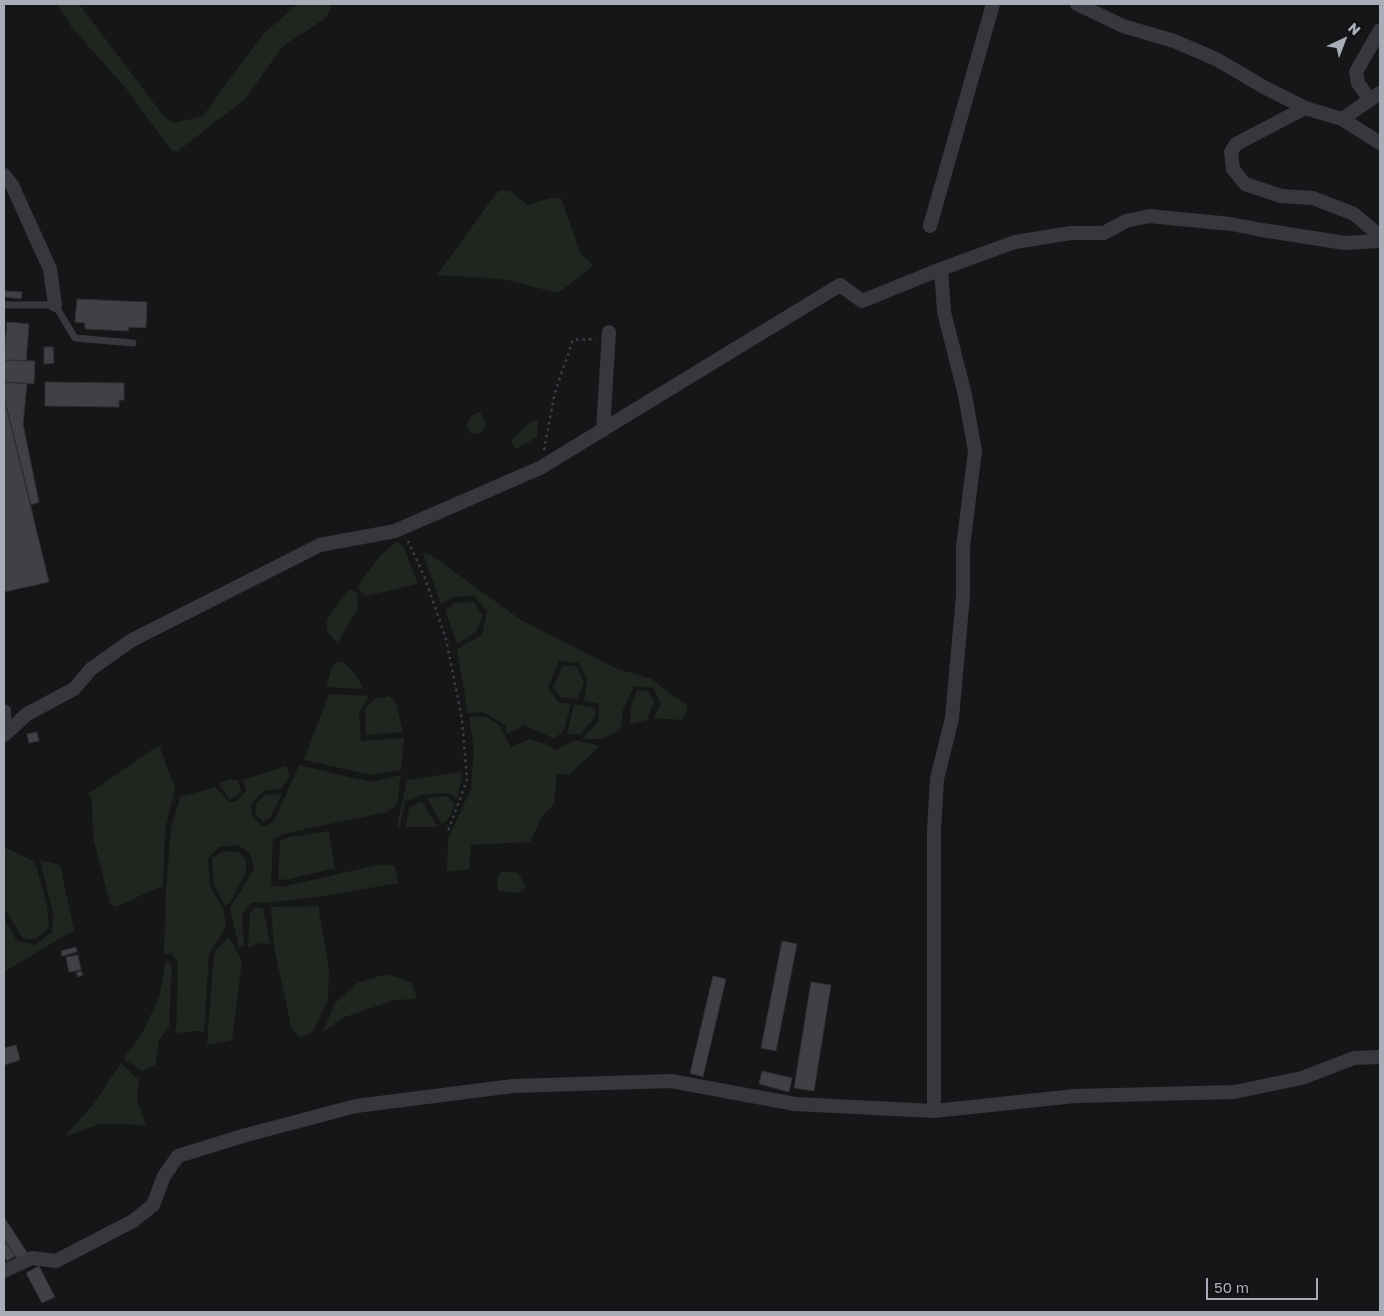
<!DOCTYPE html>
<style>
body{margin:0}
#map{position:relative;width:1384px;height:1316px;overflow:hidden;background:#161618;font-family:"Golos Text",sans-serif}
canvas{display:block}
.frame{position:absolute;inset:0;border:5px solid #a8adb8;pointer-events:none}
.north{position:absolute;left:1319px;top:15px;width:50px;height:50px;-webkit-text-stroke:4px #111113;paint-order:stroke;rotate:43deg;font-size:14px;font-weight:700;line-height:20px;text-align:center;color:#a8adb8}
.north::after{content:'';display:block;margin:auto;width:18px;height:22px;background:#a8adb8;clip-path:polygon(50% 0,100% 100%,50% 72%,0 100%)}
.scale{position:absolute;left:1206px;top:1278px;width:112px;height:22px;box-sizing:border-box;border:2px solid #a8adb8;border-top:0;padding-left:6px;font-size:15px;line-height:18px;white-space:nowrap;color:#a8adb8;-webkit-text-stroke:4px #111113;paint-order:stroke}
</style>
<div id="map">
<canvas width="1384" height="1316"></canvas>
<div class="frame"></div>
<div class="north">N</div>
<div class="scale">50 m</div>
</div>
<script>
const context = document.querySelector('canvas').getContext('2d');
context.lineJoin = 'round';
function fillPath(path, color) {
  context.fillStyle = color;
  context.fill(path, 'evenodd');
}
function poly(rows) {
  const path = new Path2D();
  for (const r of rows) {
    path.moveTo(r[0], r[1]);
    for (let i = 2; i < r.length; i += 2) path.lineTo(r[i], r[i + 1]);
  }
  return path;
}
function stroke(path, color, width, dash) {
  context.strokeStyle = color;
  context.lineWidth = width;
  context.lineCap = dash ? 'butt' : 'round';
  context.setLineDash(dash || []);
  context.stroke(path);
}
const green = poly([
 [57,4,79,4,165,118,175,123,203,116,263,34,298,4,332,4,327,17,283,46,244,100,178,151,172,151,125,87,73,29],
 [509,190,527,205,550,198,561,198,580,252,593,266,558,293,503,279,437,275,492,199,499,191],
 [480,412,486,425,480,433,471,434,466,425,472,415],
 [538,419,537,437,516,449,511,441,526,425],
 [397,541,404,548,418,584,365,596,357,586,382,554],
 [423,554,431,555,521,620,615,668,651,679,688,706,682,720,653,718,661,705,654,688,634,686,623,710,620,730,601,739,582,739,599,721,599,704,584,701,587,680,579,663,559,661,548,688,559,703,571,704,564,730,554,739,525,725,507,734,505,725,484,712,468,713,457,649,482,635,487,611,474,596,453,597,441,604],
 [351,589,357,594,358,608,338,642,334,640,327,631,327,620,341,599],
 [474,602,483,616,476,632,457,644,445,610,454,603],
 [338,661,346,664,356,676,364,689,326,687,333,665],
 [563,666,576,666,584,682,578,699,560,697,553,686],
 [637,690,649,692,654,701,647,720,630,724,631,706],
 [329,694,369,696,359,712,361,741,404,738,401,770,372,775,304,760],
 [389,696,396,703,403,732,366,735,365,708,375,699],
 [574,704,595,708,595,717,580,734,567,734],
 [469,717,487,717,499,725,511,747,529,739,546,744,555,750,576,740,600,746,570,774,557,774,554,804,542,816,530,842,471,845,469,869,447,872,448,839,471,788,474,749],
 [159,745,175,789,165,830,163,888,160,887,115,907,110,904,93,837,92,800,88,794],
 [299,765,371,782,401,775,397,804,387,812,287,833,273,839,271,885,281,887,382,864,395,866,398,883,319,897,264,903,252,902,242,914,244,946,239,948,230,908,254,869,250,853,238,845,219,847,208,859,210,887,224,910,226,927,209,954,204,1032,195,1031,176,1033,178,963,171,953,164,954,166,890,171,828,180,797,215,787,228,801,236,802,246,791,243,780,286,766,290,776,282,788,263,791,251,804,252,816,263,827,274,821],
 [460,772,462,777,457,798,449,793,420,795,405,802,399,830,397,825,407,780],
 [228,780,238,780,241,792,234,798,229,799,219,784],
 [282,794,270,818,263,821,255,814,256,803,265,795],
 [447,796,455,804,448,819,442,825,427,798],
 [422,801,438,827,406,827,409,808],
 [329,831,335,868,286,880,278,879,280,841,290,837],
 [4,847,35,862,47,906,49,928,35,939,23,939,7,912,4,910],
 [224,851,238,852,246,859,246,873,231,901,225,906,214,884,212,858],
 [40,860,60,865,74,930,4,972,4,918,17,941,35,945,52,932,53,913],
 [503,871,518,873,525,885,523,891,516,893,498,891,497,878],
 [318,906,329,968,328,1000,312,1033,300,1037,292,1030,274,947,271,907],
 [255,907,263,908,270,944,261,943,248,948,250,913],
 [228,937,233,944,242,961,232,1040,207,1045,214,953],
 [166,960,172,965,169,1028,159,1039,155,1065,143,1071,123,1059,142,1034,159,997],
 [387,974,412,983,417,999,395,1000,345,1017,323,1032,335,1003,357,983],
 [121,1063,139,1080,137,1100,146,1125,100,1124,64,1137,92,1106]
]);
const building = poly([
 [5,291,22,292,21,299,5,297,5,291],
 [77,299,147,302,146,328,129,327,128,331,85,329,85,323,75,322,77,299],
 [7,322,29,324,26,361,4,360,7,322],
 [44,347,53,347,54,363,44,364,44,347],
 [4,360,35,361,34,384,4,382,4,360],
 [4,382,27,383,23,424,39,502,31,505,4,397,4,382],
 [45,382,124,383,124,400,119,400,119,407,45,406,45,382],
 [4,397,49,582,4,592,4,397],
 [37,732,39,741,29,743,27,734,37,732],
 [782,941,797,944,776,1051,761,1048,782,941],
 [76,947,77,952,62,956,61,951,76,947],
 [78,955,81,970,69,972,66,957,78,955],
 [81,971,83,975,78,977,76,973,81,971],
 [713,976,726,979,703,1077,690,1073,713,976],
 [811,982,831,985,814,1091,794,1088,811,982],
 [16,1045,20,1060,4,1065,4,1048,16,1045],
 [762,1071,792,1078,789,1092,759,1084,762,1071],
 [4,1217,28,1254,18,1260,4,1239,4,1217],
 [6,1243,15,1256,7,1261,4,1256,4,1245,6,1243],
 [39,1266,55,1297,42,1303,26,1273,39,1266]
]);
const path = poly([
 [544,450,555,392,573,340,596,339],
 [408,541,425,578,446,639,462,719,467,780,448,831]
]);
const lane = poly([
 [4,305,55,305,75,338,133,343]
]);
const street = poly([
 [1077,4,1123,26,1174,41,1216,59,1262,86,1305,108,1342,119,1380,143],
 [1370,100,1358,83,1356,72,1380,30],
 [1305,108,1236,144,1231,152,1233,169,1245,184,1281,196,1313,198,1354,214,1380,236],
 [1342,119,1380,93],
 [4,175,12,185,50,269,55,305],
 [930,226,993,4],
 [603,430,609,332],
 [4,711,5,734],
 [4,735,27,714,74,689,91,669,132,640,320,545,395,531,540,468,840,285,862,301,941,269,1015,242,1071,233,1104,233,1126,221,1149,216,1231,224,1262,230,1345,243,1380,241],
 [934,1111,934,830,937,779,952,718,963,596,963,547,975,451,965,395,944,312,941,269],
 [4,1271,32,1258,56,1261,133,1221,153,1205,164,1176,178,1156,246,1135,356,1106,513,1086,671,1081,795,1104,934,1111,1075,1096,1234,1092,1302,1078,1354,1058,1380,1057]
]);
fillPath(green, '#1e261f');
fillPath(building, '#404145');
stroke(building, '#303034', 1);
stroke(path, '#3d3f44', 2.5, [2.5, 4]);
stroke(lane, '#37383d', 7);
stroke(street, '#37383d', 14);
</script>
